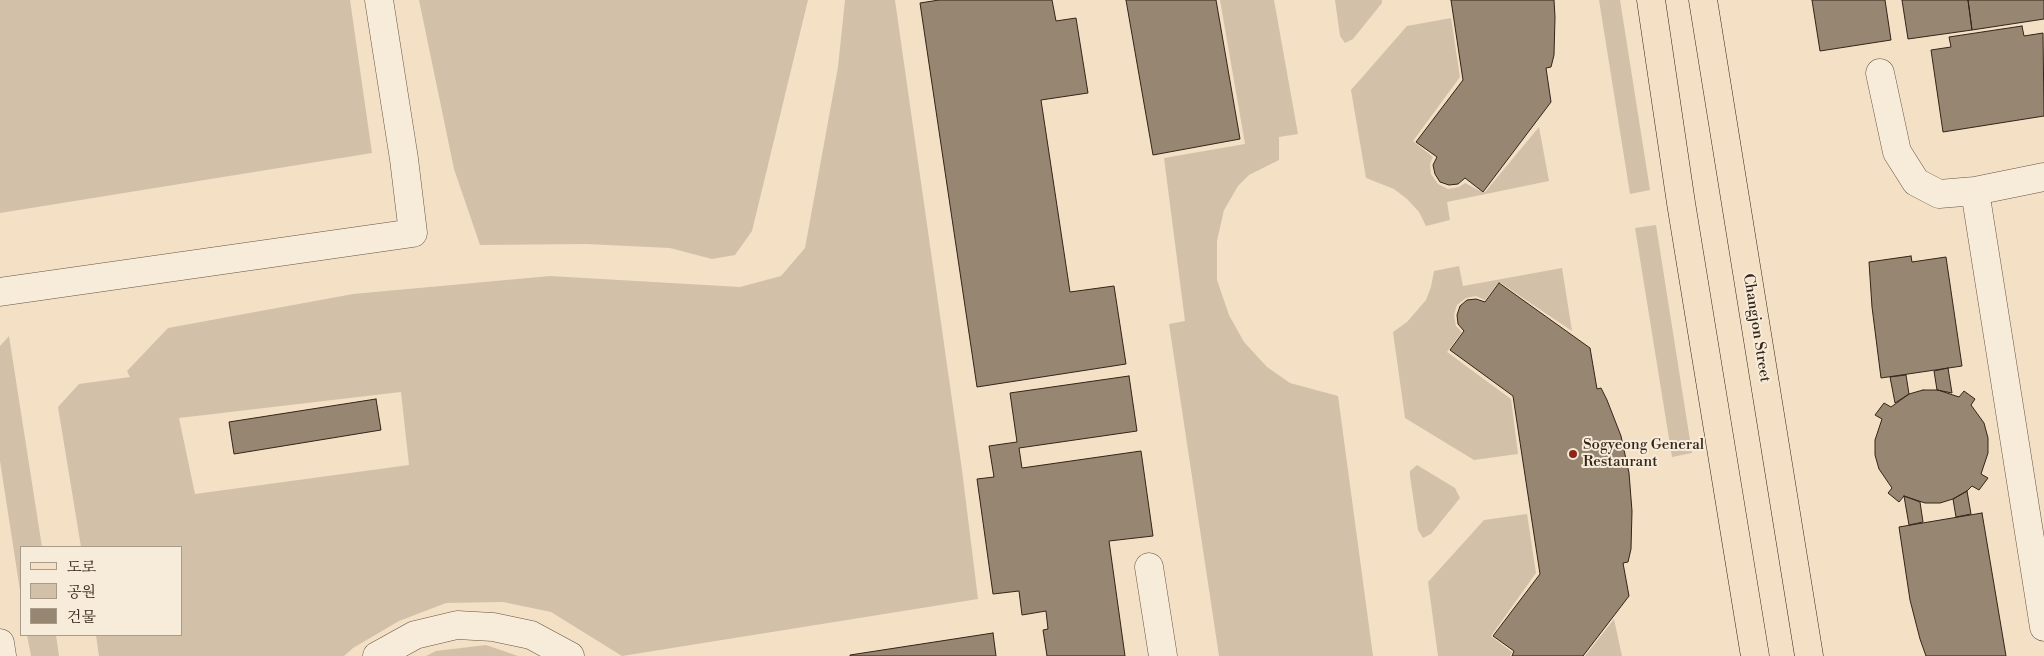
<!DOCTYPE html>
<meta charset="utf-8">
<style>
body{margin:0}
#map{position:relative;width:2044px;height:656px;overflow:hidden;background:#f3e0c5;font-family:"Libre Bodoni","Noto Serif KR",serif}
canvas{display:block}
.legend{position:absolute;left:20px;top:546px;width:162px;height:90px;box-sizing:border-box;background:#f7ebd9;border:1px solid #a99b8c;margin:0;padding:6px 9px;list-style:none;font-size:15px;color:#342419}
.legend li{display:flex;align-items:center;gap:10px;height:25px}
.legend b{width:25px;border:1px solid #a99b8c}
</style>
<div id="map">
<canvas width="2044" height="656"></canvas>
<ul class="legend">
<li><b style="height:6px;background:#f3e0c5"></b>도로</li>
<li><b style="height:14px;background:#d3c0a8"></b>공원</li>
<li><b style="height:14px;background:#978672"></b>건물</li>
</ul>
</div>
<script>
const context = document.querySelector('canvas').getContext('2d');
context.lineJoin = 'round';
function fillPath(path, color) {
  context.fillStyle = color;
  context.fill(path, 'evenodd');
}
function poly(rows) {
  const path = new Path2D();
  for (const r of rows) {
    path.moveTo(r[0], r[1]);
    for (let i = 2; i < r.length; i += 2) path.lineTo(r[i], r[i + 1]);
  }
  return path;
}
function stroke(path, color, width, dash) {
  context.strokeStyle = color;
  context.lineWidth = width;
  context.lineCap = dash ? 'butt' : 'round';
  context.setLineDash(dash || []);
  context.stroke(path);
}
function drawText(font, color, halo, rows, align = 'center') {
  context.font = font + ' "Libre Bodoni",serif';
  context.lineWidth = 4;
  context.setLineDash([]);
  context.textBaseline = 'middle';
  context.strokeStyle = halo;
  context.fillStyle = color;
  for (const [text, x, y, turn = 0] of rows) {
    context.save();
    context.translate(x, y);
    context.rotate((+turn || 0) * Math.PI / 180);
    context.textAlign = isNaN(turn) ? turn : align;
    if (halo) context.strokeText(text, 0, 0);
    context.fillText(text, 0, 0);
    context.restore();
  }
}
const green = poly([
 [0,0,350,0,372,153,0,213],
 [419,0,808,0,752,231,735,255,712,259,670,248,586,244,480,245,454,169],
 [845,0,895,0,962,470,978,599,622,656,551,612,503,602,446,603,399,621,353,648,344,656,99,656,96,635,181,635,181,547,81,547,58,407,79,384,130,377,127,371,168,328,353,294,550,276,740,287,781,276,805,248,838,67],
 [401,392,409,465,195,494,179,418],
 [1220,0,1274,0,1298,134,1279,137,1279,160,1249,175,1238,186,1224,210,1217,241,1217,280,1229,315,1244,342,1267,367,1290,383,1338,396,1373,656,1219,656,1169,324,1185,321,1164,158,1245,144],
 [1335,0,1382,0,1382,3,1353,39,1345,43,1340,36],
 [1599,0,1620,0,1650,190,1630,194],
 [1451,18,1460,77,1413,141,1433,157,1430,164,1431,174,1438,184,1448,189,1459,187,1465,183,1482,192,1485,192,1539,127,1549,181,1447,202,1450,220,1426,226,1419,212,1407,199,1394,189,1366,178,1351,90,1407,26],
 [1656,225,1692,453,1672,457,1635,228],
 [1459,266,1463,286,1562,268,1572,331,1499,282,1485,300,1476,296,1466,298,1457,305,1454,315,1456,326,1462,332,1447,352,1511,399,1518,454,1474,460,1405,418,1393,332,1407,322,1426,300,1431,287,1434,271],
 [9,336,42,547,21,547,21,597,0,461,0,346],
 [1417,465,1455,488,1460,498,1431,534,1423,538,1418,530,1410,476,1410,471],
 [1527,514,1536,573,1491,636,1512,652,1510,656,1438,656,1428,582,1484,520],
 [1614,619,1622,656,1585,656],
 [27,635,56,635,59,656,31,656],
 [486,645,518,656,426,656,436,651]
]);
const building = poly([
 [939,0,1052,0,1056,21,1076,18,1088,93,1041,100,1070,292,1114,286,1126,364,977,387,920,3,939,0],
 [1126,0,1216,0,1240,139,1153,155,1126,0],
 [1451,0,1554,0,1555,17,1554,55,1551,67,1546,68,1551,102,1483,192,1465,178,1458,184,1449,185,1440,182,1435,174,1433,165,1437,157,1416,142,1463,80,1451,0],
 [1812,0,1885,0,1891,40,1820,51,1812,0],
 [1902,0,1968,0,1972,30,1908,39,1902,0],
 [1968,0,2044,0,2044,19,1972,30,1968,0],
 [2022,26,2024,36,2043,33,2044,116,1943,132,1931,50,1951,47,1949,37,2022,26],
 [1911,256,1912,262,1946,257,1962,366,1881,378,1872,307,1869,262,1911,256],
 [1499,283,1590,348,1597,389,1601,388,1607,400,1621,436,1629,473,1632,511,1631,549,1628,562,1623,563,1629,596,1583,656,1512,656,1514,651,1493,636,1540,574,1513,396,1450,350,1464,331,1458,324,1457,315,1460,306,1467,300,1476,299,1485,302,1499,283],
 [1948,368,1952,393,1937,390,1934,371,1948,368],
 [1906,375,1909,394,1895,403,1890,377,1906,375],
 [1129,376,1137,431,1019,448,1022,468,1141,451,1153,536,1109,541,1125,656,1047,656,1043,630,1048,629,1046,611,1022,615,1019,591,993,594,977,479,994,477,989,446,1017,442,1010,393,1129,376],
 [1923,390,1938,390,1959,397,1964,391,1975,399,1971,405,1984,423,1988,438,1988,453,1981,474,1988,478,1979,490,1972,486,1967,491,1953,499,1940,503,1925,503,1904,496,1899,502,1888,493,1892,488,1879,469,1875,455,1875,440,1882,419,1875,415,1884,403,1891,407,1909,394,1923,390],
 [376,399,381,430,234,454,229,422,376,399],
 [1967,491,1971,514,1956,517,1953,499,1967,491],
 [1904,496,1920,502,1923,522,1909,525,1904,496],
 [1982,513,2006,656,1926,656,1920,639,1910,600,1899,527,1982,513],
 [993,633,996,656,850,656,850,655,993,633]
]);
const minor = poly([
 [1880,73,1897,152,1916,182,1939,194,1975,191],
 [2044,177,1975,191,2044,627],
 [0,292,413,233,404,159,379,0],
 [1149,567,1163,656],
 [0,643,2,656],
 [377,656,415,635,457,625,493,627,531,635,570,656]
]);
const major = poly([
 [1651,0,1681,203,1755,656],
 [1703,0,1809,656]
]);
const markers = [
 [1573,454,5,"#8f2418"]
];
const streetNames = [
 ["Changjon Street",1756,328,81]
];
const poiNames = [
 ["Sogyeong General",1583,445],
 ["Restaurant",1583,462]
];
fillPath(green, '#d3c0a8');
fillPath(building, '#978672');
stroke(building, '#342419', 1);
stroke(minor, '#645344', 29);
stroke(major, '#342419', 29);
stroke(minor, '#f7ebd9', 28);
stroke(major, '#f3e0c5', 28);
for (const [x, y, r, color] of markers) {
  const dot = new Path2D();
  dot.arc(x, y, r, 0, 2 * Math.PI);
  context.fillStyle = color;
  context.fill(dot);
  stroke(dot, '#f7ebd9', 2);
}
drawText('15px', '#342419', '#f7ebd9', streetNames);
drawText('15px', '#342419', '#f7ebd9', poiNames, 'left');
</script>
